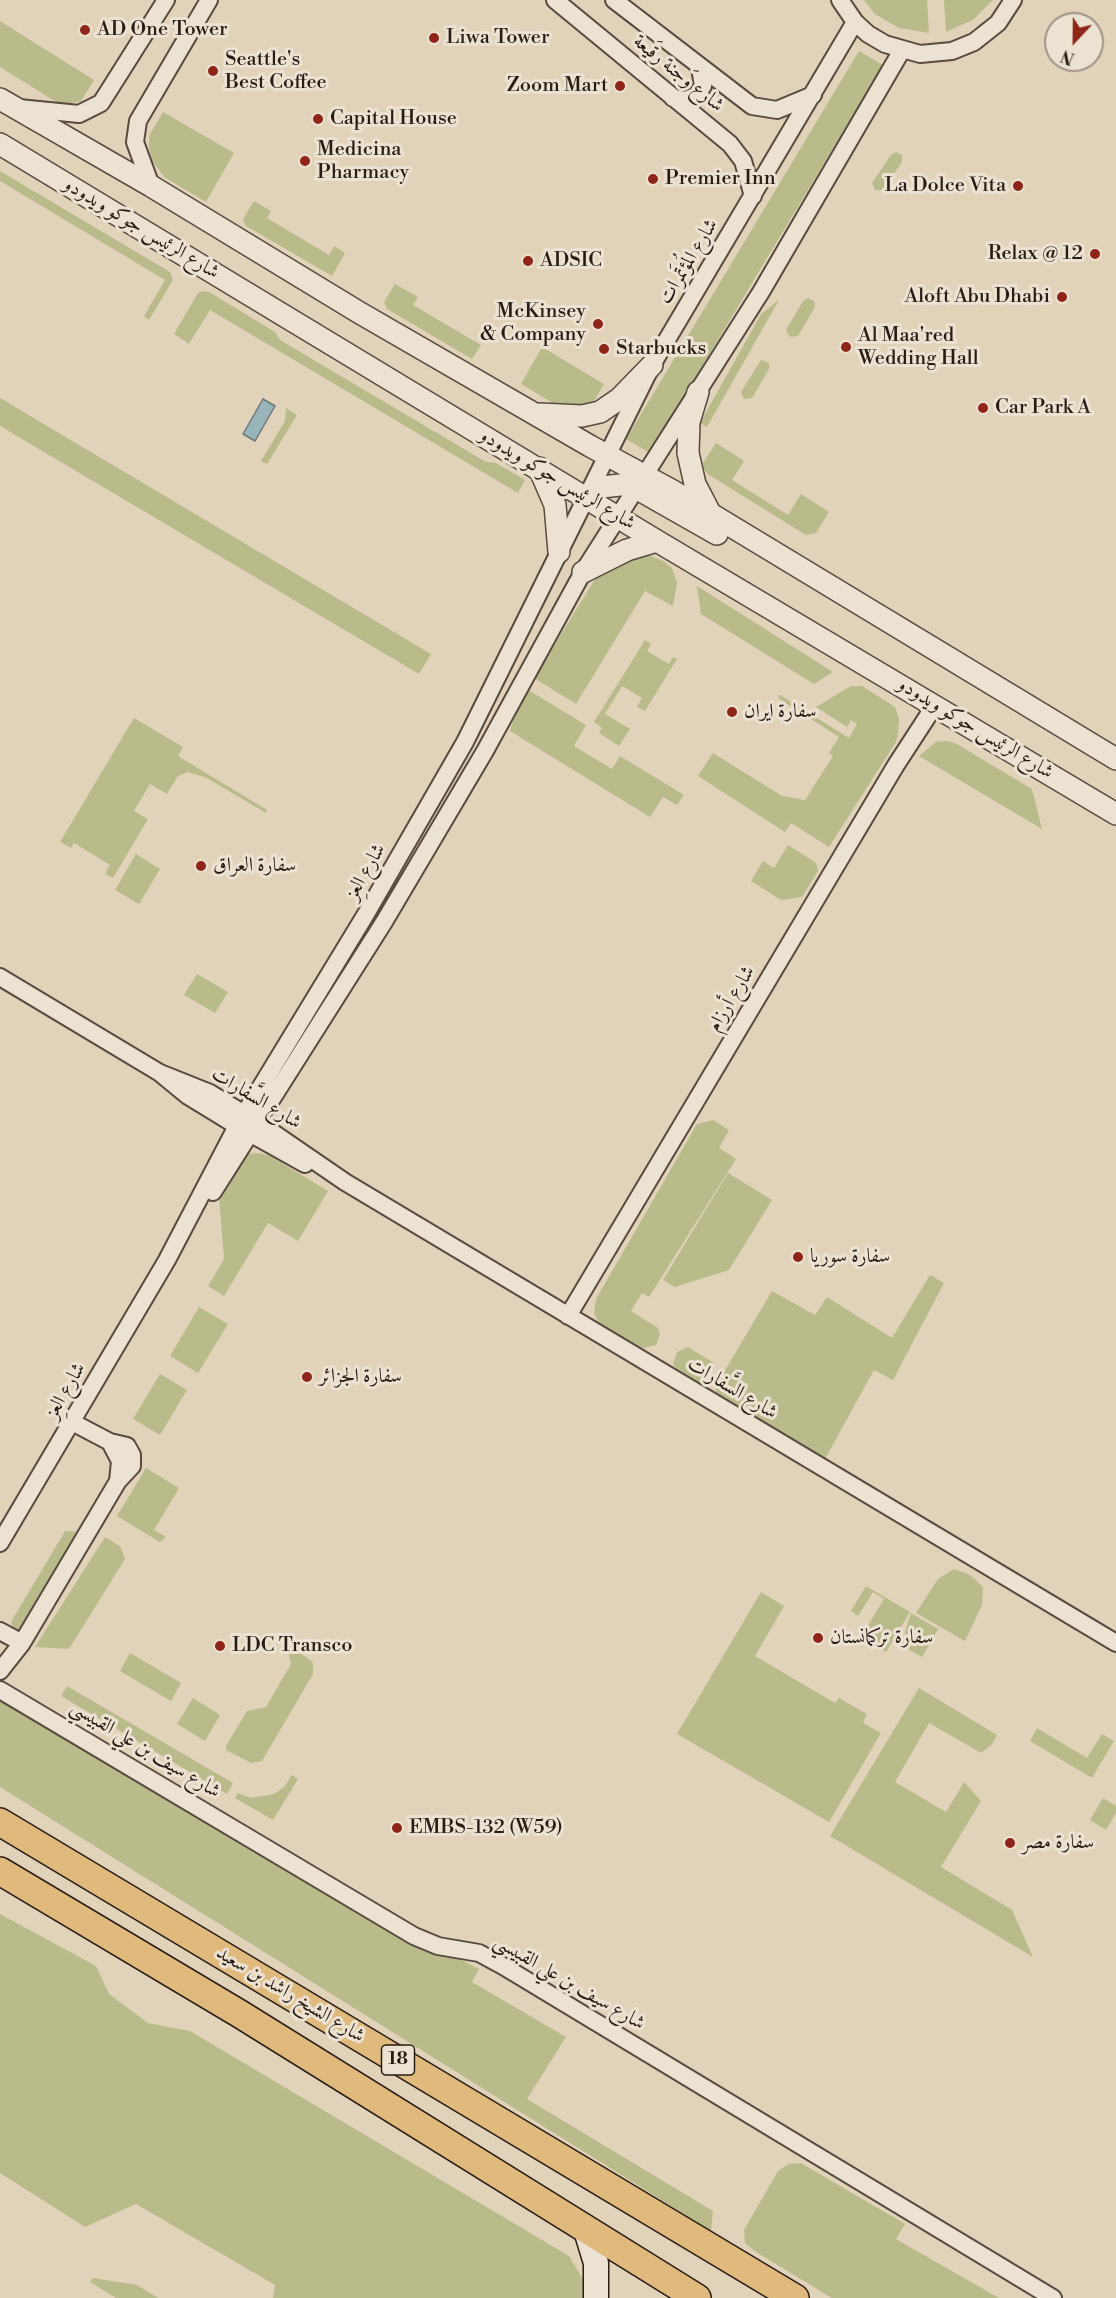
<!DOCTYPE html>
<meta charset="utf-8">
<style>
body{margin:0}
#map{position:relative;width:1116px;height:2298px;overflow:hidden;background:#e1d3ba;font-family:"Libre Bodoni",serif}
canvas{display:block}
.north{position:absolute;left:1044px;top:12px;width:60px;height:60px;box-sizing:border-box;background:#ece2d2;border:2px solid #9e9386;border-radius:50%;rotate:202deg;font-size:16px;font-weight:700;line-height:24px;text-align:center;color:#291c15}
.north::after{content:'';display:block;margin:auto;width:21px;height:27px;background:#8f2418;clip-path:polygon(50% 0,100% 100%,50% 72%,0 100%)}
</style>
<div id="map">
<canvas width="1116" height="2298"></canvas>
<div class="north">N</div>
</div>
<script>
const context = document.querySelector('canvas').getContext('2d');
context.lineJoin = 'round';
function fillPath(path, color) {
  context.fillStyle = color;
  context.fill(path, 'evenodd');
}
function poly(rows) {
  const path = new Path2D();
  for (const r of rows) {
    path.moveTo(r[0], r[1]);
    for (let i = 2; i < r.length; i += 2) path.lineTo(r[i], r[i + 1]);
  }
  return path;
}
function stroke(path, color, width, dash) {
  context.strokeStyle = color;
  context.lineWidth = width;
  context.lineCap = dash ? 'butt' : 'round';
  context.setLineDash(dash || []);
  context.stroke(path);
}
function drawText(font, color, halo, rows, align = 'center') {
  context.font = font + ' "Libre Bodoni",Amiri,serif';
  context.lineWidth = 6;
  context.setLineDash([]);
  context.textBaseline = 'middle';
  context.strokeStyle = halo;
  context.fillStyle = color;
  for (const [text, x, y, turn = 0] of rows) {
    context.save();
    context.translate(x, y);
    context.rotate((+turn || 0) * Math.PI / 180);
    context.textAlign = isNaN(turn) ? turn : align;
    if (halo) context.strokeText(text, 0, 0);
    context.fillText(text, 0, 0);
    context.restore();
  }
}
const green = poly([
 [864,0,927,0,929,33,899,28,875,14],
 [944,0,993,0,974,19,946,32],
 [0,21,94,80,81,101,61,105,0,67],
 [859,51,883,65,650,453,626,439],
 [163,112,234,153,206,202,164,177,153,162,149,149,149,136],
 [896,152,902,155,902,162,883,190,875,190,872,183,891,155],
 [0,171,170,272,173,280,149,320,144,316,165,280,0,181],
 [254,201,271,211,267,218,329,255,334,246,345,253,332,276,246,226,243,219],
 [395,284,418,297,413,305,481,345,472,359,387,309,384,302],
 [202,291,209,292,275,332,280,340,486,462,496,463,525,480,518,493,210,310,189,344,174,334,198,293],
 [808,298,814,301,815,307,798,336,790,337,786,330,803,301],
 [779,300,707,427,700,423,761,314],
 [542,347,604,384,590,408,568,412,521,384],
 [761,360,769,363,769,369,752,398,744,399,741,392],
 [0,398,431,654,419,674,0,426],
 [286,408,297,415,267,464,261,461,285,421],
 [716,443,744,461,732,480,788,515,801,494,829,512,816,533,806,535,709,475,704,469,703,463],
 [646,554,663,561,672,568,677,583,673,606,645,591,576,704,534,678,605,563],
 [697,586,833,672,814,684,701,614],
 [645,640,651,644,647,651,669,664,673,657,677,659,645,711,637,707,642,698,622,686,605,714,630,729,619,746,599,733,602,728,594,722],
 [851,686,862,686,895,707,899,719,898,734,896,742,829,847,791,823,785,832,698,776,713,753,782,796,805,800,833,756,829,753,839,737,778,698,780,695,849,738,857,724,851,720,847,727,816,707],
 [525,688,586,725,574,746,612,769,620,756,684,795,677,805,663,797,650,817,510,731,520,697],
 [134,718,183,747,178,756,267,810,266,813,207,778,188,772,178,776,167,794,150,784,134,811,148,819,113,878,105,874,110,865,74,843,71,848,60,842],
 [946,741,955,743,1032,789,1042,829,919,756,936,742],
 [788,845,816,863,818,871,802,897,781,900,751,881,763,861,774,868],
 [136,854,160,869,139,904,115,890],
 [197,974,228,992,215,1013,184,995],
 [713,1120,729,1130,719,1148,736,1159,649,1297,642,1293,631,1311,658,1328,660,1334,656,1345,644,1348,638,1346,599,1324,594,1313,596,1299,697,1124],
 [259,1153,270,1156,328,1191,298,1241,268,1223,224,1296,208,1286,224,1259,219,1197,240,1160,248,1154],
 [728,1173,772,1200,729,1270,675,1287,663,1280],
 [930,1275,944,1283,893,1380,874,1370,825,1459,716,1392,715,1387,718,1382,772,1291,815,1315,827,1297,892,1338],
 [199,1307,228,1324,198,1373,170,1356],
 [688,1347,714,1363,701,1384,676,1368,673,1364,677,1352],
 [160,1374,187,1390,160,1435,133,1419],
 [146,1468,179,1488,154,1530,166,1537,160,1542,117,1516],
 [65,1531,99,1533,30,1644,15,1635,11,1622],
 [105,1537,120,1546,125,1559,69,1649,35,1647],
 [954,1569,970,1575,983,1587,982,1605,965,1641,916,1613,938,1579],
 [866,1586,910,1612,886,1652,861,1637,884,1599,873,1592,858,1616,851,1611],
 [761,1592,784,1606,755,1656,835,1703,839,1698,867,1714,863,1723,881,1733,829,1822,677,1734],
 [911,1613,938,1629,922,1657,901,1645],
 [287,1645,309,1659,313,1663,313,1674,262,1761,251,1763,226,1750,226,1746,247,1711,266,1707,291,1664],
 [130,1653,181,1683,171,1701,120,1671],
 [67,1686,233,1783,227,1794,61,1696],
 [919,1688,997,1735,992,1744,981,1753,929,1723,895,1782,946,1812,964,1782,981,1801,941,1867,1012,1910,1033,1957,830,1836],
 [193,1698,220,1715,205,1741,177,1724],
 [0,1701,299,1875,479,1969,472,1982,566,2037,527,2099,713,2211,711,2231,0,1787],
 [1037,1728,1087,1758,1102,1734,1114,1741,1092,1778,1030,1741],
 [292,1775,298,1779,273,1820,235,1798,238,1793,251,1798,274,1794,284,1787],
 [1103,1798,1116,1806,1116,1813,1106,1830,1090,1820],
 [0,1914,96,1966,109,1994,148,2023,190,2031,569,2256,584,2281,583,2298,273,2298,275,2285,136,2204,85,2227,0,2173],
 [801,2163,905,2224,896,2239,999,2298,832,2298,756,2252,745,2243,744,2230,778,2171,789,2164],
 [93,2278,137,2285,158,2298,116,2298,90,2282]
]);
const water = poly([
 [263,399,275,406,255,441,243,434,263,399]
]);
const minor = poly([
 [555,0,730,144,743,161,753,196],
 [614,0,752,106,777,110,813,95],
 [840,0,855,22,868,34,885,44,920,54,952,51,974,42,998,23,1013,0],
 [673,98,685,100,696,96,703,86,700,68],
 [19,108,79,114,101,103,166,0],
 [151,186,135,142,138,121,209,0],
 [0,977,160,1073,188,1096,237,1126,305,1164],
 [160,1073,210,1093,259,1123,345,1182,1116,1643],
 [213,1192,384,922,485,751,583,572,761,292,902,50],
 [568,1316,896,765,935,705],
 [110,1442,120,1461,118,1481],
 [0,1543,167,1260,237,1126,366,914,465,742,652,365,855,22],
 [0,1631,22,1643],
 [0,1671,22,1643,118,1481,132,1466,132,1455,127,1446,110,1442,72,1422],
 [0,1690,414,1936,438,1946,479,1953,503,1966,1053,2298]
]);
const tertiary = poly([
 [0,99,151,186,360,313,590,446,673,491,1116,759],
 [0,144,657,541,1116,814],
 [698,392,689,422,688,453,695,484,709,511],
 [540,414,582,416,600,412,619,399,652,365],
 [539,468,555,505,559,552],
 [587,498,602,487,629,484,717,534],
 [583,572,627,550,657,541]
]);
const secondary = poly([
 [585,2227,596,2263,596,2298]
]);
const primary = poly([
 [0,1822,795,2298],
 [0,1871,240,2014,697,2298]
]);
const markers = [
 [85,30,6,"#8f2418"],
 [434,38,6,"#8f2418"],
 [213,71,6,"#8f2418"],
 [620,86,6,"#8f2418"],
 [318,119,6,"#8f2418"],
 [305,161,6,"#8f2418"],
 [653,179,6,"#8f2418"],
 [1018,186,6,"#8f2418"],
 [1095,254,6,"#8f2418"],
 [528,261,6,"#8f2418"],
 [1062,297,6,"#8f2418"],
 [598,324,6,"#8f2418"],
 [846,347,6,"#8f2418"],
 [604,349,6,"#8f2418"],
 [983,408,6,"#8f2418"],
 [732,712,6,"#8f2418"],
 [201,866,6,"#8f2418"],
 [798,1257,6,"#8f2418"],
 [307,1377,6,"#8f2418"],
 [818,1638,6,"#8f2418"],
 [220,1646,6,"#8f2418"],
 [397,1828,6,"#8f2418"],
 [1010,1843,6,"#8f2418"]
];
const shields = [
 [398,2060,33]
];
const shieldNames = [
 ["18",398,2060]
];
const poiNames = [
 ["AD One Tower",97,30],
 ["Liwa Tower",446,38],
 ["Seattle's",225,60],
 ["Best Coffee",225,83],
 ["Zoom Mart",608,86,"right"],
 ["Capital House",330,119],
 ["Medicina",317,150],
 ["Pharmacy",317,173],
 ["Premier Inn",665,179],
 ["La Dolce Vita",1006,186,"right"],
 ["Relax @ 12",1083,254,"right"],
 ["ADSIC",540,261],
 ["Aloft Abu Dhabi",1050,297,"right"],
 ["McKinsey",586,312,"right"],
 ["& Company",586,335,"right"],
 ["Al Maa'red",858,336],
 ["Wedding Hall",858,359],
 ["Starbucks",616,349],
 ["Car Park A",995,408],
 ["سفارة ايران",744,712],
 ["سفارة العراق",213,866],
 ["سفارة سوريا",810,1257],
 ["سفارة الجزائر",319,1377],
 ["سفارة تركمانستان",830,1638],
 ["LDC Transco",232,1646],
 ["EMBS-132 (W59)",409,1828],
 ["سفارة مصر",1022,1843]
];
const streetNames = [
 ["شارع وَجنة رقَيعة",678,74,39],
 ["شارع الرئيس جوكو ويدودو",141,229,31],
 ["شارع المُؤتَمرات",689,262,-59],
 ["شارع الرئيس جوكو ويدودو",557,480,31],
 ["شارع الرئيس جوكو ويدودو",975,729,31],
 ["شارع العِز",366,872,-60],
 ["شارع أرزام",732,999,-59],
 ["شارع السَّفارات",256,1099,31],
 ["شارع السَّفارات",732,1389,31],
 ["شارع العِز",66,1391,-60],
 ["شارع سيف بن علي القبيسي",145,1750,31],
 ["شارع سيف بن علي القبيسي",569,1983,30],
 ["شارع الشيخ راشد بن سعيد",290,1995,31]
];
fillPath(green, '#b9bb8b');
fillPath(water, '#98b6b9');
stroke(water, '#6c7877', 1.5);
stroke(minor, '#574a3e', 20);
stroke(tertiary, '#574a3e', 24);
stroke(secondary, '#291c15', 27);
stroke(primary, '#291c15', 30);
stroke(minor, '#ece2d2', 16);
stroke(tertiary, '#ece2d2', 21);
stroke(secondary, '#ece2d2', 24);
stroke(primary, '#e0ba7d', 27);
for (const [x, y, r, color] of markers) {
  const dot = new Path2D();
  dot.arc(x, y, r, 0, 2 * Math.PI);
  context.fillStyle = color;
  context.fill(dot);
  stroke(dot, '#ece2d2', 2);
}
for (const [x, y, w] of shields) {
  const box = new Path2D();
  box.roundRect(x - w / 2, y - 15, w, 30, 4.5);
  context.fillStyle = '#ece2d2';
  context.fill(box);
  stroke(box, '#291c15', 1.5);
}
drawText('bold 18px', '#291c15', null, shieldNames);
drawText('20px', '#291c15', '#ece2d2', poiNames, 'left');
drawText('20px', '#291c15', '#ece2d2', streetNames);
</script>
